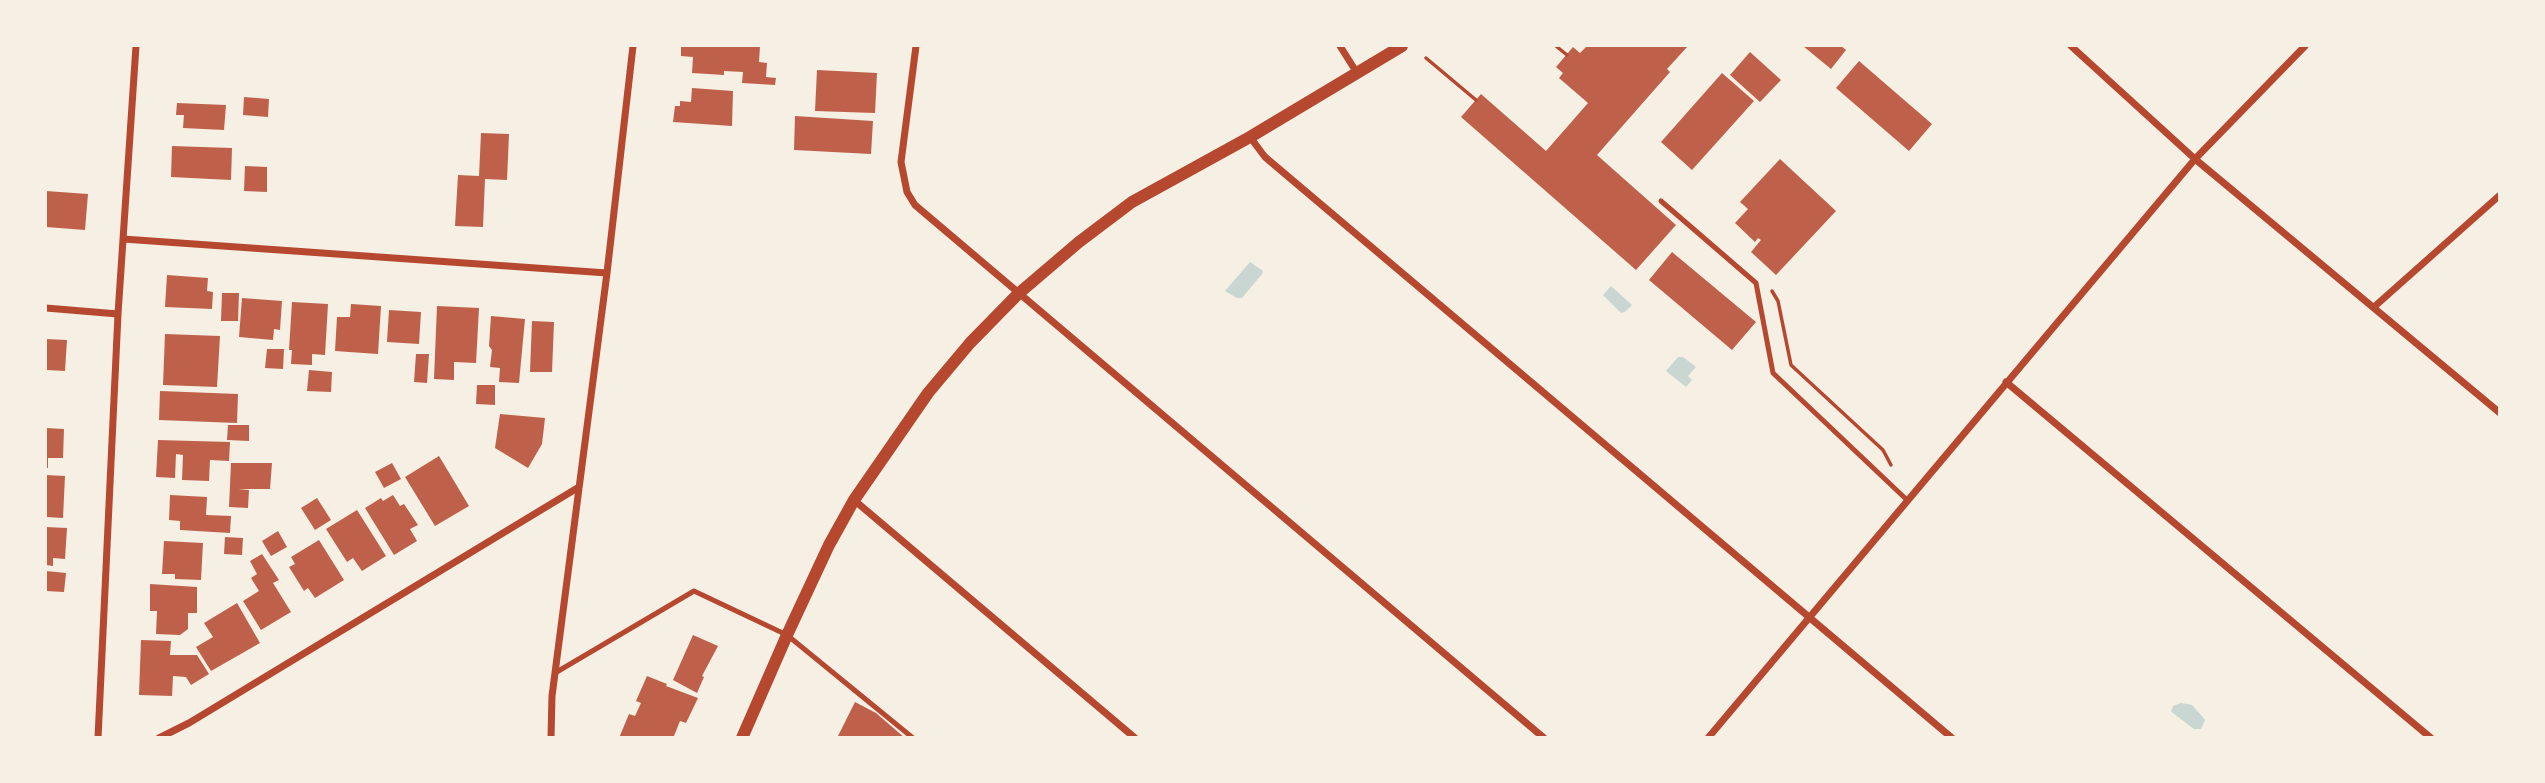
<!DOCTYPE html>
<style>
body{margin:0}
#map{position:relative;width:2545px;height:783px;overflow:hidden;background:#f6efe4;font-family:Montserrat,sans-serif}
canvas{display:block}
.frame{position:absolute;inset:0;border:47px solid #f6efe4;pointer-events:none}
</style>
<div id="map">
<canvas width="2545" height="783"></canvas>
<div class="frame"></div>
</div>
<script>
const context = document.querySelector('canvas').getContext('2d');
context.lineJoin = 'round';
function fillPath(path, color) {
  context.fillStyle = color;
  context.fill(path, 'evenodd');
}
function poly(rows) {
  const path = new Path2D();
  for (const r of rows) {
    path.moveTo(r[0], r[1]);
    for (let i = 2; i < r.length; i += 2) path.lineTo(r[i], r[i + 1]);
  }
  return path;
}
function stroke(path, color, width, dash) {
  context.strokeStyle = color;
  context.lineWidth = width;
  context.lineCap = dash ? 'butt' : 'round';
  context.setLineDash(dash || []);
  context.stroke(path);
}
const water = poly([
 [1250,262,1263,271,1262,274,1242,298,1237,298,1225,291],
 [1611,286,1632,305,1625,312,1621,313,1603,295],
 [1678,357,1683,357,1696,367,1688,376,1692,380,1686,387,1666,371],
 [2181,703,2192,705,2201,715,2205,720,2201,729,2194,729,2173,713,2171,711,2173,706]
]);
const building = poly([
 [681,46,760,46,759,62,767,63,766,77,776,78,775,85,742,83,743,72,724,71,724,75,692,73,693,57,681,56],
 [1587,46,1688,46,1667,69,1670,72,1597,155,1676,225,1636,270,1461,117,1481,94,1546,151,1588,103,1559,78,1563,73,1556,67,1573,47,1580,53],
 [1803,46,1841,46,1846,50,1831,69],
 [1750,52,1781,80,1760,102,1730,75],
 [1859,61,1932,124,1909,151,1836,88],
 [817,70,877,73,875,113,815,111],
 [1722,73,1754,101,1692,170,1661,142],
 [692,88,733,91,732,126,673,122,675,106,680,106,680,101,691,102],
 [244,97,269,99,268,117,243,115],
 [177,103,226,105,224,130,183,128,184,115,176,115],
 [795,116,873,121,871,154,794,150],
 [481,133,509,134,507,180,485,179,483,227,455,226,458,175,479,176],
 [172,146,232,148,231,180,171,177],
 [1780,159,1836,211,1776,275,1751,252,1761,240,1758,238,1755,242,1735,223,1748,209,1740,202],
 [245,166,267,167,267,192,244,191],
 [46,191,88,194,85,230,46,227],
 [1672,252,1756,322,1732,350,1649,280],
 [167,275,208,278,207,291,213,292,212,309,165,307],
 [222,293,239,293,238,321,221,321],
 [242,298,282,301,280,330,274,329,273,340,239,337],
 [292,302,328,304,325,355,312,354,312,365,291,364,292,350,289,350],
 [351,304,381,306,378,354,335,351,337,317,350,317],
 [437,306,479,308,476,363,454,362,454,380,434,379],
 [389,310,421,312,419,344,387,342],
 [491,316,525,319,519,383,499,382,500,368,490,367,492,350,489,346],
 [532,321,554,322,552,372,530,372],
 [165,334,220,336,217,387,163,385],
 [46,339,67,340,65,371,46,370],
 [267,349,284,349,283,369,265,368],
 [416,354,429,354,427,383,414,382],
 [309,370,332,372,331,392,307,391],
 [477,385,495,385,495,405,476,404],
 [160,391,238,394,237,423,159,420],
 [500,414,545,418,542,444,528,468,495,448],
 [228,425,249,425,249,441,227,440],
 [46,428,64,429,63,458,48,458,48,468,46,468],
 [158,440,230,442,229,461,210,460,209,481,182,480,183,455,176,454,175,478,156,477],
 [439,456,469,506,435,526,405,477],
 [231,463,272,463,270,489,238,489,249,490,248,508,229,507],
 [392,463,401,479,384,488,375,472],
 [46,475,65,476,63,518,46,517],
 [170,495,207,497,206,515,231,516,230,533,180,530,180,521,169,520],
 [393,495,400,506,404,504,418,525,410,529,417,541,394,555,365,508,381,498,383,501],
 [317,498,331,520,315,530,301,508],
 [357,510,386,556,362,571,353,558,347,562,326,529],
 [46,527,67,528,65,559,53,558,53,566,46,565],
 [278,531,287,547,271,556,262,541],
 [225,537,243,538,242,555,224,554],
 [319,540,344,580,315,598,308,588,304,591,289,567,295,564,291,557],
 [164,541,203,543,201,580,175,579,175,574,162,574],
 [262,554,279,580,273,583,291,612,261,630,243,601,259,591,251,578,257,574,250,561],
 [46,571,66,573,64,592,46,591],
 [150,584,197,587,197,613,188,613,188,629,180,635,156,634,157,611,150,611],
 [237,603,260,643,211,671,196,647,213,637,204,623],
 [693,635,718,646,702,676,704,677,697,693,673,680],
 [141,640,171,641,170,655,197,655,209,674,191,685,186,677,173,676,172,696,139,695],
 [647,676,667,684,666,686,698,698,686,723,680,721,674,736,678,738,619,738,629,714,635,716,641,703,636,701],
 [855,702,876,713,905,738,837,738]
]);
const path = poly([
 [1556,46,1567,55],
 [1426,58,1476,100],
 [1772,291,1778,301,1791,365,1883,450,1891,465]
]);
const service = poly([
 [1661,201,1756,283,1773,373,1907,500],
 [555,673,694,591,787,635,913,738]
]);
const minor = poly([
 [916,46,901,162,907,192,915,205,1544,738],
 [1340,46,1357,73],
 [2071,46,2195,159,2500,413],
 [1250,137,1265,157,1952,738],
 [123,239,607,273],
 [2374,307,2500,195],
 [46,308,118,314],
 [2006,382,2431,738],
 [854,500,1135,738],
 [98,738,118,314,136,46],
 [159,738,189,723,579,487],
 [551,738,552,696,607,273,633,46],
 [1708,738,2195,159,2305,46]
]);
const tertiary = poly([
 [742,738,787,635,829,545,854,500,928,393,970,343,1018,294,1079,242,1132,202,1250,137,1402,46]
]);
fillPath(water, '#c9d6d2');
fillPath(building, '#bf614a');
stroke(path, '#b5482f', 3.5);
stroke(service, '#b5482f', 5);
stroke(minor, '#b5482f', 7);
stroke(tertiary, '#b5482f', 12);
</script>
